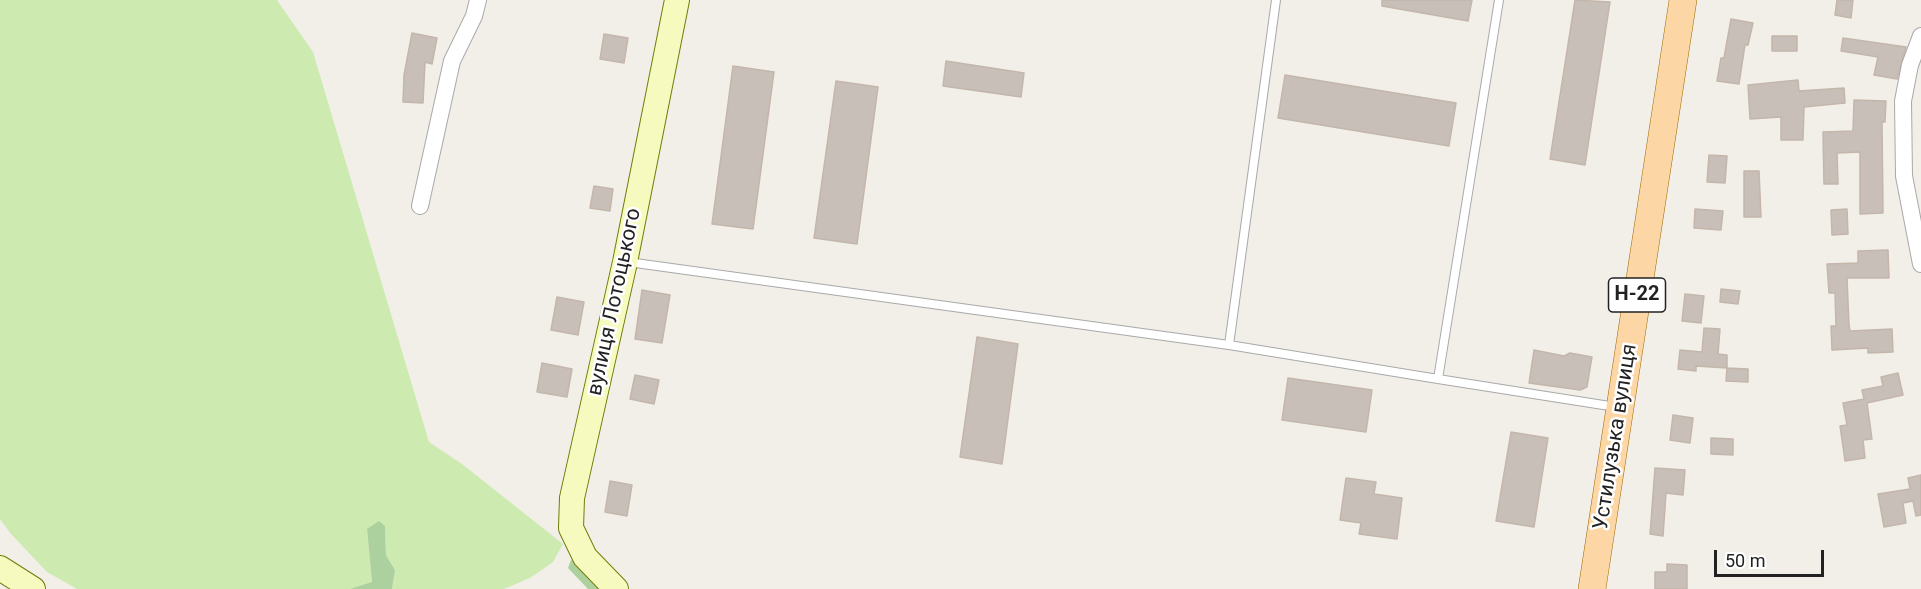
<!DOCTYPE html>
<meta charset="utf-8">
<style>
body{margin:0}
#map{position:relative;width:1921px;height:589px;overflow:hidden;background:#f2efe9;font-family:Roboto,sans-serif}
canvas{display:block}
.scale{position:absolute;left:1714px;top:550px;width:110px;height:27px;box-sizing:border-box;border:3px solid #222;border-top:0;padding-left:8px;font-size:18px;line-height:21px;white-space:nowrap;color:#222;-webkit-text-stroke:4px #fff;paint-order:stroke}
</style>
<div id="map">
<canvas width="1921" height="589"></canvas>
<div class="scale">50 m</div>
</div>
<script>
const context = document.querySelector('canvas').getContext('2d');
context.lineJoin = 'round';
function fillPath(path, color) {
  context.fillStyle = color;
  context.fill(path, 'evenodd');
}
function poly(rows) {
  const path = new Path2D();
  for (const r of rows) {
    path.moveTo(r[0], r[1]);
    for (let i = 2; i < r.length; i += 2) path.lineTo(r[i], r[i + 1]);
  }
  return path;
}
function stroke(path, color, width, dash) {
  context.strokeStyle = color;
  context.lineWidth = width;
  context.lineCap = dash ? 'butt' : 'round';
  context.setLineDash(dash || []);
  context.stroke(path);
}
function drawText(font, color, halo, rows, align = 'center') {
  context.font = font + ' Roboto,sans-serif';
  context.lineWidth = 5;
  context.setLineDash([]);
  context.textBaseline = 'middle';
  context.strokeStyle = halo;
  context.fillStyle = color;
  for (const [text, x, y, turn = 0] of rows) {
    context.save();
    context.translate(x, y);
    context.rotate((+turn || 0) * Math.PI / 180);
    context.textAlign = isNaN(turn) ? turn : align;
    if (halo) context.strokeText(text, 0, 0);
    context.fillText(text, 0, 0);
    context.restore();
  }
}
const grass = poly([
 [0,0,277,0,313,52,429,442,462,464,563,544,553,562,530,578,504,589,392,589,395,570,386,555,385,526,367,529,372,583,350,589,77,589,47,572,11,534,0,519]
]);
const forest = poly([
 [379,521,385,526,386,555,395,570,392,589,350,589,372,582,367,529],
 [571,560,585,566,607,589,588,589,568,568]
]);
const building = poly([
 [1382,0,1472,0,1468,21,1382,6,1382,0],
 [1575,0,1610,2,1585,165,1550,159,1575,0],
 [1837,0,1853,0,1851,18,1835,15,1837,0],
 [1731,19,1753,23,1748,45,1745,45,1739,84,1717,81,1721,58,1724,58,1731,19],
 [412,33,437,38,432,64,425,62,423,103,403,102,404,75,412,33],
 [604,34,628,38,624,63,600,59,604,34],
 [1772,36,1797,36,1797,51,1772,51,1772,36],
 [1843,38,1906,47,1897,79,1874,75,1878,57,1841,51,1843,38],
 [946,61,1024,73,1021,97,943,86,946,61],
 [733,66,774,72,753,229,712,224,733,66],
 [1285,75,1456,103,1449,146,1278,118,1285,75],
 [1798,80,1799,91,1844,88,1845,103,1804,107,1803,140,1781,140,1781,117,1750,119,1748,85,1798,80],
 [836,81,878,87,857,244,814,238,836,81],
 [1854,100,1886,101,1885,122,1882,122,1883,213,1860,214,1860,152,1837,153,1838,184,1824,184,1823,132,1853,131,1854,100],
 [1709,155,1727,156,1725,183,1707,182,1709,155],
 [1744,171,1759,171,1761,217,1744,217,1744,171],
 [594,186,613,189,610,211,590,208,594,186],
 [1695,209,1723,211,1721,230,1694,228,1695,209],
 [1847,209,1848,234,1832,235,1831,210,1847,209],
 [1888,250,1889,278,1847,278,1849,325,1850,331,1892,329,1893,352,1868,353,1868,348,1832,350,1831,326,1836,326,1835,293,1829,293,1827,264,1858,263,1858,251,1888,250],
 [1721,289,1740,291,1738,304,1720,302,1721,289],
 [642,290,670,295,662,343,635,339,642,290],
 [1685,294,1704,296,1701,323,1682,321,1685,294],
 [557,297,584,302,578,335,551,330,557,297],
 [1704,328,1720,329,1718,354,1727,355,1727,368,1696,366,1696,371,1678,369,1680,350,1702,352,1704,328],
 [977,337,1018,344,1002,464,960,457,977,337],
 [1534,350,1564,356,1570,353,1592,357,1587,387,1580,390,1529,383,1534,350],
 [542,363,572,369,567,397,537,392,542,363],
 [1727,368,1748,369,1748,382,1726,381,1727,368],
 [1898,373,1903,395,1867,403,1872,439,1863,440,1865,458,1845,461,1840,426,1847,425,1843,403,1864,399,1862,390,1883,386,1881,377,1898,373],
 [635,375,659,380,654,404,630,399,635,375],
 [1288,378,1372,390,1366,432,1282,420,1288,378],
 [1673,415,1693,418,1690,443,1670,440,1673,415],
 [1511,432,1548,438,1534,527,1496,521,1511,432],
 [1711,438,1733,439,1733,455,1711,454,1711,438],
 [1655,468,1685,470,1683,495,1666,493,1663,536,1650,534,1655,468],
 [1921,475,1921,515,1916,516,1913,501,1903,503,1906,523,1884,527,1878,494,1910,489,1908,478,1921,475],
 [1346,478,1376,482,1374,494,1402,498,1397,539,1359,534,1361,523,1340,520,1346,478],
 [610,481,632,485,627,516,605,512,610,481],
 [1667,564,1687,565,1687,589,1655,589,1655,572,1667,572,1667,564]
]);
const lane = poly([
 [1499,0,1438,379,1616,407],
 [628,262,1229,345,1438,379],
 [1229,345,1276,0]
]);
const street = poly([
 [1921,36,1910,65,1903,101,1904,176,1921,264],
 [420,206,452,61,474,16,478,0]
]);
const secondary = poly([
 [0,568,33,589],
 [616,589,585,557,571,528,572,498,625,262,677,0]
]);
const primary = poly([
 [1592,589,1683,0]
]);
const shields = [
 [1637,295,57]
];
const shieldNames = [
 ["Н-22",1637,295]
];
const streetNames = [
 ["вулиця Лотоцького",615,302,-78],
 ["Устилузька вулиця",1616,437,-81]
];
fillPath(grass, '#cdebb0');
fillPath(forest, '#add19e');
fillPath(building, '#c7bfb8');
stroke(building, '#c4b6ab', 1.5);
stroke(lane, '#a9a9a9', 10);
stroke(street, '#a9a9a9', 18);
stroke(secondary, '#707d05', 26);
stroke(primary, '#a06b00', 28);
stroke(lane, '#fff', 8);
stroke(street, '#fff', 16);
stroke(secondary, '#f7fabf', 24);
stroke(primary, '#fcd6a4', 27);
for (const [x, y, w] of shields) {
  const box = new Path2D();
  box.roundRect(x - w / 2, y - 17, w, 34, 4.5);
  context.fillStyle = '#fff';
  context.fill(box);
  stroke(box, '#222', 1.5);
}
drawText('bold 20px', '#222', null, shieldNames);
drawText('21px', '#222', '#fff', streetNames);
</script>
